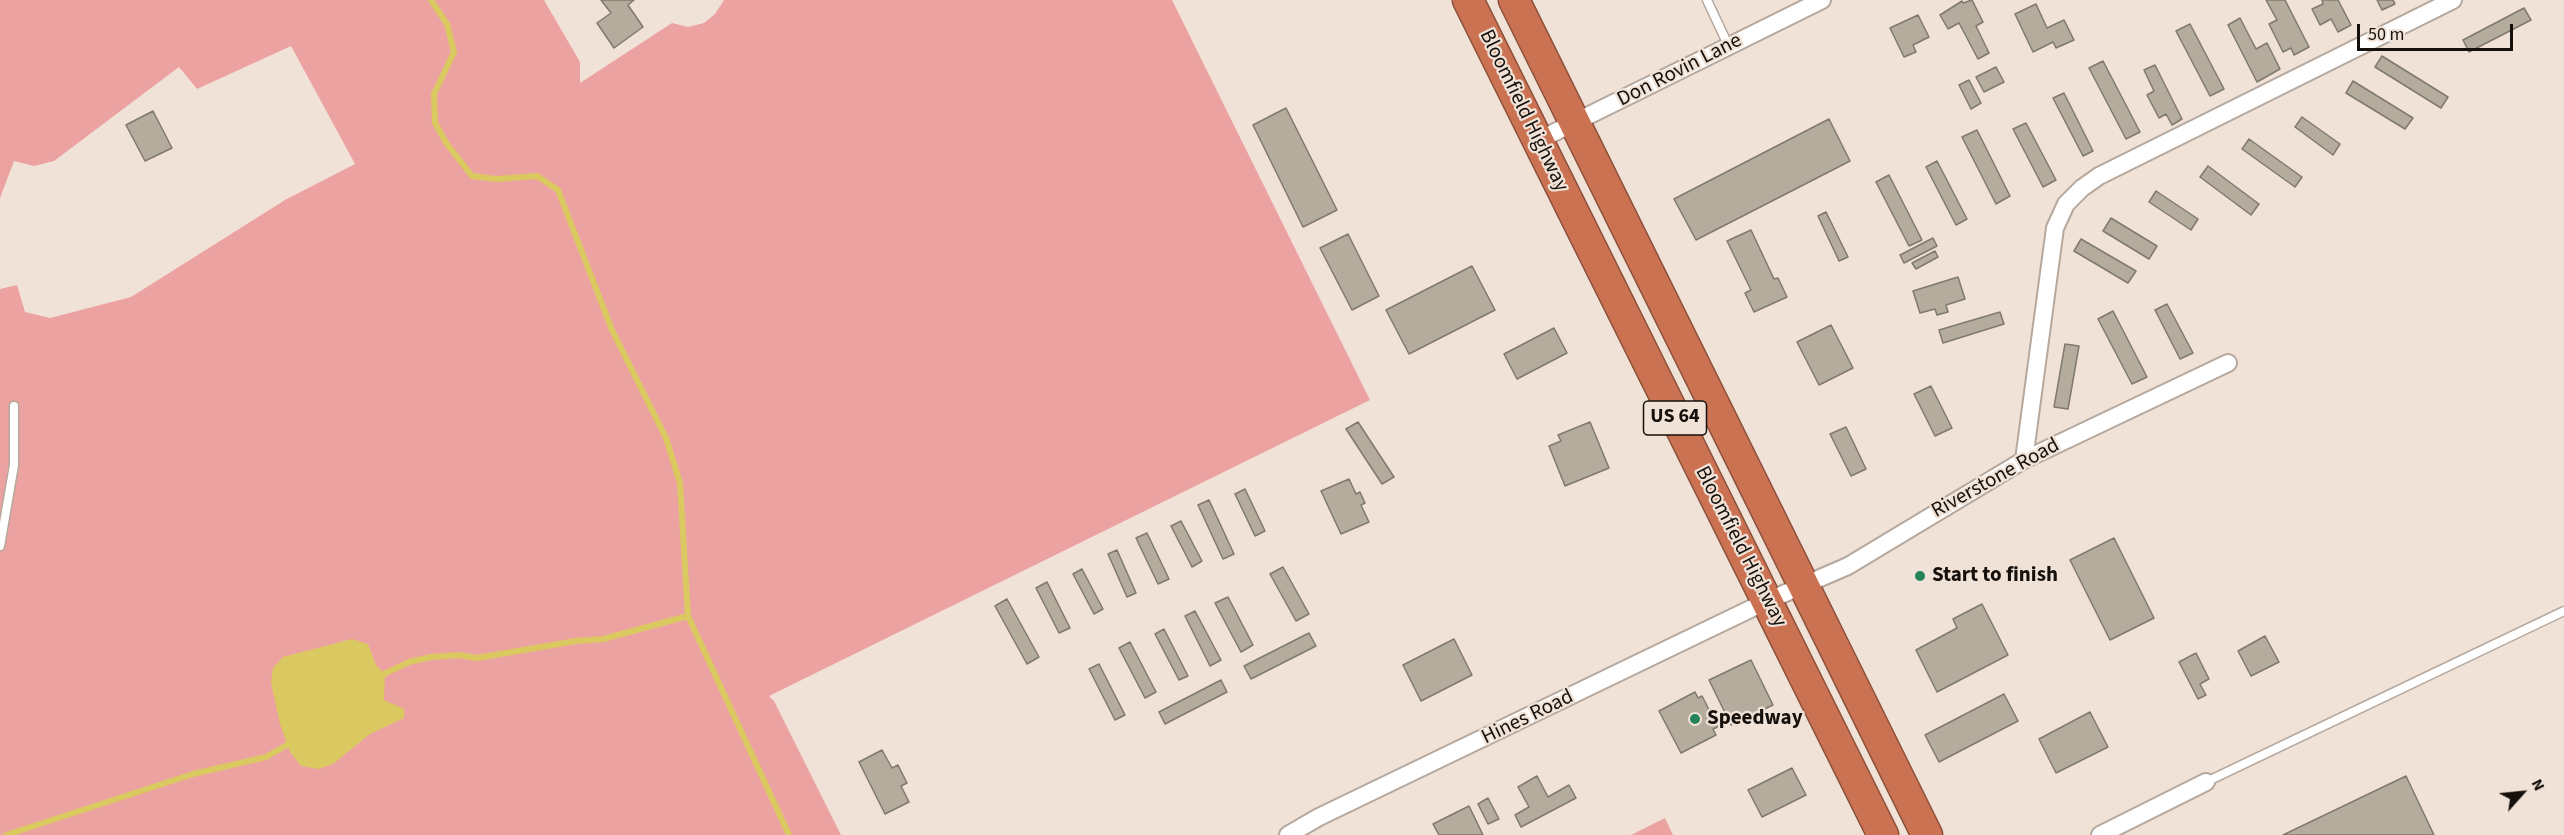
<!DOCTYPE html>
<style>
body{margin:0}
#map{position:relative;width:2564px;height:835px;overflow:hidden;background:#f1e2d7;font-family:"Source Sans 3",sans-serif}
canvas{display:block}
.north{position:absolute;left:2492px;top:763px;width:60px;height:60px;-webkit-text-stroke:4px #f1e2d7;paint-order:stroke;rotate:63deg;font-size:16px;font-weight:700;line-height:24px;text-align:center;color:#15100c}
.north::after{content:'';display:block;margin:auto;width:21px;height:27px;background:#15100c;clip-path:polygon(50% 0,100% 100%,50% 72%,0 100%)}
.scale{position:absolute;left:2357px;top:24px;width:156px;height:27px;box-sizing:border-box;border:3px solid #15100c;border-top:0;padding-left:8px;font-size:18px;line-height:21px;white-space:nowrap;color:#15100c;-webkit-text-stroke:4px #f1e2d7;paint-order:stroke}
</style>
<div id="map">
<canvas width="2564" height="835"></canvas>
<div class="north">N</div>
<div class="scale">50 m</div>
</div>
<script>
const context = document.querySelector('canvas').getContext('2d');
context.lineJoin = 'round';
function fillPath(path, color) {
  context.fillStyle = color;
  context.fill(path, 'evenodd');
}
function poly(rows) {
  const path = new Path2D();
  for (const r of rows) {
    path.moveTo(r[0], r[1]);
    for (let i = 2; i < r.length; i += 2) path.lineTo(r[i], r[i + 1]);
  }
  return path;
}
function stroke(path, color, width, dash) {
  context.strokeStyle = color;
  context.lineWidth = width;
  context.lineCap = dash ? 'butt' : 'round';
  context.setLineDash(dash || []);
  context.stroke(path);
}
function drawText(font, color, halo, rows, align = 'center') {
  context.font = font + ' "Source Sans 3",sans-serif';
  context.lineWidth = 4.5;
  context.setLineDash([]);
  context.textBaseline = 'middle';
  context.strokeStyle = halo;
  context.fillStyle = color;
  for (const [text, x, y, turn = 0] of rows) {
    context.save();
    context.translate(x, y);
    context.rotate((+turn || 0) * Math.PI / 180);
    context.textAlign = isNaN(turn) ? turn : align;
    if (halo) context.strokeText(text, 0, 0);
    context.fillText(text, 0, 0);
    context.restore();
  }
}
const green = poly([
 [0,0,544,0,580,62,580,83,672,23,688,27,704,23,715,14,724,0,1172,0,1370,400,769,696,774,701,841,835,0,835,0,289,17,285,25,312,50,318,131,297,285,200,355,164,291,46,197,89,179,67,54,161,34,166,14,161,0,198],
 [1665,818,1673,835,1631,835]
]);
const water = poly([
 [352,639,368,644,376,665,385,674,384,700,404,709,404,718,370,734,333,764,318,769,301,766,290,752,280,724,271,683,273,668,283,657]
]);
const stream = poly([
 [431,0,447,24,454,52,434,94,435,123,447,144,472,176,496,179,537,176,558,190,612,330,666,438,680,483,688,616,789,835],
 [380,676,409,662,431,657,459,655,477,658,576,641,603,639,688,616],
 [6,835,193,774,266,757,292,742]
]);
const building = poly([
 [601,0,634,0,628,5,643,27,614,48,597,23,611,13,601,0],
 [1972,0,1983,22,1976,26,1989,53,1978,59,1959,23,1948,29,1940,15,1962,1,1963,3,1972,0],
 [2266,0,2285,0,2309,47,2294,55,2291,48,2283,52,2269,24,2277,20,2266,0],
 [2322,0,2338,0,2351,25,2338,32,2331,19,2320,25,2312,9,2323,4,2322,0],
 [2377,0,2393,0,2395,4,2382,10,2377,0],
 [2036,4,2047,28,2064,20,2074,40,2056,48,2053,42,2033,52,2015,14,2036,4],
 [2524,8,2531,20,2469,52,2463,40,2524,8],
 [1918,15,1929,37,1913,45,1916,52,1904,57,1890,28,1918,15],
 [2240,18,2256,49,2267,43,2280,69,2257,82,2228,25,2240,18],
 [2190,24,2224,89,2210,96,2176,31,2190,24],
 [2382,56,2448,97,2441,108,2375,67,2382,56],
 [2103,61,2140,132,2126,139,2089,68,2103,61],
 [2155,65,2182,119,2172,125,2166,114,2159,118,2147,95,2154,91,2144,70,2155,65],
 [1996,67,2004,82,1984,92,1976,77,1996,67],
 [1969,80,1981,103,1971,109,1959,85,1969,80],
 [2353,81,2413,118,2405,129,2346,93,2353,81],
 [2064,93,2093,151,2083,156,2053,98,2064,93],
 [1286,108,1337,210,1303,227,1253,125,1286,108],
 [153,111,172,148,145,161,126,125,153,111],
 [2302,117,2340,144,2333,155,2295,127,2302,117],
 [1829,119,1850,161,1696,240,1674,199,1829,119],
 [2026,123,2056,180,2043,187,2013,129,2026,123],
 [1977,130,2010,196,1996,204,1962,137,1977,130],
 [2249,139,2302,177,2295,187,2242,149,2249,139],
 [1937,161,1967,219,1956,225,1926,167,1937,161],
 [2208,166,2259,204,2251,215,2200,177,2208,166],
 [1889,175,1922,240,1909,246,1876,182,1889,175],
 [2156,191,2198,219,2191,230,2149,202,2156,191],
 [1826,212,1848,257,1839,261,1818,216,1826,212],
 [2111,218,2157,246,2149,259,2103,231,2111,218],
 [1751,230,1774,279,1778,278,1787,297,1754,312,1745,293,1751,290,1727,241,1751,230],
 [1348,234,1379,296,1352,310,1320,248,1348,234],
 [1933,238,1937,246,1904,263,1900,255,1933,238],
 [2081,239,2136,271,2128,283,2074,251,2081,239],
 [1935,251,1938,257,1916,269,1912,263,1935,251],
 [1472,266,1495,310,1409,354,1386,310,1472,266],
 [1958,277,1965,299,1946,305,1948,312,1937,315,1935,309,1920,313,1913,291,1958,277],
 [2167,304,2193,353,2180,359,2155,310,2167,304],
 [2113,311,2147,377,2132,384,2098,319,2113,311],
 [2000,312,2004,324,1943,343,1939,330,2000,312],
 [1831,325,1853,368,1819,385,1797,342,1831,325],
 [1554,328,1567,353,1517,379,1504,354,1554,328],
 [2065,344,2079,346,2068,409,2054,407,2065,344],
 [1931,386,1952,428,1935,436,1914,394,1931,386],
 [1358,422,1394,477,1382,484,1346,429,1358,422],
 [1590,422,1609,468,1565,486,1549,446,1561,441,1558,435,1590,422],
 [1846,427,1866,469,1851,476,1830,434,1846,427],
 [1349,479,1356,494,1360,492,1365,503,1361,505,1369,522,1341,534,1321,491,1349,479],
 [1245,489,1265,531,1255,536,1235,494,1245,489],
 [1209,500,1234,554,1223,559,1198,505,1209,500],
 [1181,521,1202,561,1192,567,1171,526,1181,521],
 [1147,533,1169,579,1158,584,1136,538,1147,533],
 [2114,538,2154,618,2110,640,2070,560,2114,538],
 [1117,550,1136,593,1127,597,1108,554,1117,550],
 [1283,567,1309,614,1296,621,1270,574,1283,567],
 [1082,569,1103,609,1094,614,1073,574,1082,569],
 [1047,582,1070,628,1059,633,1036,588,1047,582],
 [1228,597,1253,645,1241,652,1215,603,1228,597],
 [1007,599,1039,657,1027,664,995,606,1007,599],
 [1982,604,2008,655,1937,692,1916,650,1957,628,1953,619,1982,604],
 [1195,611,1221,660,1210,666,1185,616,1195,611],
 [1164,629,1188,676,1179,680,1155,634,1164,629],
 [1309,633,1316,646,1251,679,1244,666,1309,633],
 [2265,636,2279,662,2251,676,2238,651,2265,636],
 [1454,639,1472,675,1421,701,1403,665,1454,639],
 [1130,642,1156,692,1145,698,1119,648,1130,642],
 [2196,653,2209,679,2200,684,2206,695,2198,699,2179,662,2196,653],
 [1751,660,1773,705,1731,725,1709,680,1751,660],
 [1099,664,1125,715,1115,720,1089,669,1099,664],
 [1221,680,1227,692,1165,724,1159,712,1221,680],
 [1695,692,1698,698,1702,696,1718,727,1713,729,1716,735,1681,753,1659,711,1695,692],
 [2004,694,2018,721,1939,762,1925,735,2004,694],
 [2090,712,2108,747,2056,773,2039,739,2090,712],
 [882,750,892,768,898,765,907,783,901,786,909,802,885,814,859,762,882,750],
 [1792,768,1806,795,1762,817,1748,790,1792,768],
 [1537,776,1548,797,1569,785,1576,798,1521,827,1515,815,1529,807,1518,787,1537,776],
 [2406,776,2434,835,2283,835,2406,776],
 [1488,798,1499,819,1488,824,1478,804,1488,798],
 [1469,806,1483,835,1439,835,1433,824,1469,806]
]);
const lane = poly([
 [1707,0,1729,47],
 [0,546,14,465,14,406],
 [2206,782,2564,611]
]);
const street = poly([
 [1537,141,1822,0],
 [2024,460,2055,228,2066,204,2082,188,2099,176,2453,0],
 [1288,835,1319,817,1767,601,1848,566,2024,460,2228,363],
 [2100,835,2206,782]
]);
const highway = poly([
 [1468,0,1883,835],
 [1514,0,1927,835]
]);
const markers = [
 [1920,576,6,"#24835a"],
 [1695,719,6,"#24835a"]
];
const shields = [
 [1675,418,63]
];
const shieldNames = [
 ["US 64",1675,418]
];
const streetNames = [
 ["Don Rovin Lane",1680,71,-27],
 ["Bloomfield Highway",1523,111,64],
 ["Riverstone Road",1996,479,-29],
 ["Bloomfield Highway",1740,547,63],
 ["Hines Road",1528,718,-26]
];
const poiNames = [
 ["Start to finish",1932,576],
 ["Speedway",1707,719]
];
fillPath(green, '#eda2a2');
fillPath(water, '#dac860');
stroke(stream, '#dac860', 6);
fillPath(building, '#b4ac9d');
stroke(building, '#81796b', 1.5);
stroke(lane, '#b6a89d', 11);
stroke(street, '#b6a89d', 20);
stroke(highway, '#8b503a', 33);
stroke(lane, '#fff', 8);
stroke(street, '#fff', 16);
stroke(highway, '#cb7253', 30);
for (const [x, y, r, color] of markers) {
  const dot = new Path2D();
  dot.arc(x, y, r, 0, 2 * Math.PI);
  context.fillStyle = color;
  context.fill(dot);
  stroke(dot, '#f1e2d7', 2);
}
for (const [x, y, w] of shields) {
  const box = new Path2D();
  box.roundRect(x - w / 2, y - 17, w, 34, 4.5);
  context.fillStyle = '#f1e2d7';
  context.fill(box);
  stroke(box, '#15100c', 1.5);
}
drawText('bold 20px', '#15100c', null, shieldNames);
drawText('21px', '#15100c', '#f1e2d7', streetNames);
drawText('bold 21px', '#15100c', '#f1e2d7', poiNames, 'left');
</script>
